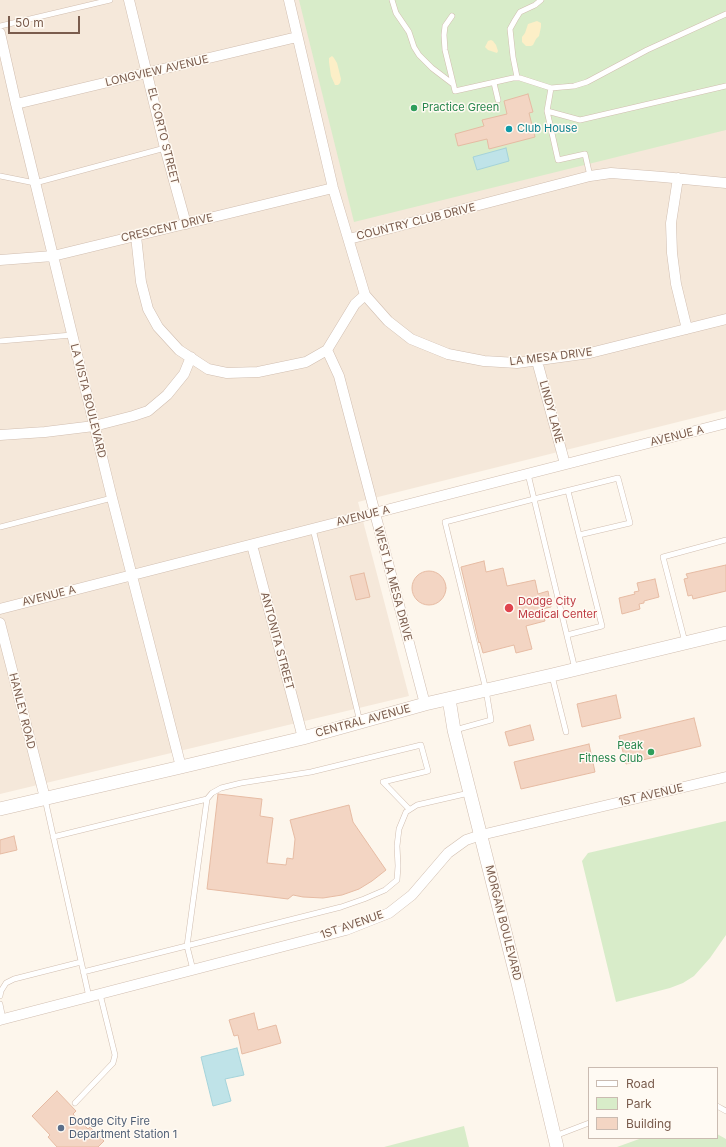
<!DOCTYPE html>
<style>
body{margin:0}
#map{position:relative;width:726px;height:1147px;overflow:hidden;background:#fdf6ec;font-family:Inter,sans-serif}
canvas{display:block}
.legend{position:absolute;left:588px;top:1067px;width:130px;height:72px;box-sizing:border-box;background:#fffaf3;border:1px solid #cabbb1;margin:0;padding:5px 7px;list-style:none;font-size:12px;color:#7a5c4d}
.legend li{display:flex;align-items:center;gap:8px;height:20px}
.legend b{width:20px;border:1px solid #cabbb1}
.scale{position:absolute;left:8px;top:16px;width:72px;height:18px;box-sizing:border-box;border:2px solid #7a5c4d;border-top:0;padding-left:5px;font-size:12px;line-height:14px;white-space:nowrap;color:#7a5c4d;-webkit-text-stroke:3px #fffaf3;paint-order:stroke}
</style>
<div id="map">
<canvas width="726" height="1147"></canvas>
<ul class="legend">
<li><b style="height:5px;background:#fff"></b>Road</li>
<li><b style="height:11px;background:#d8ecc9"></b>Park</li>
<li><b style="height:11px;background:#f3d5c3"></b>Building</li>
</ul>
<div class="scale">50 m</div>
</div>
<script>
const context = document.querySelector('canvas').getContext('2d');
context.lineJoin = 'round';
function fillPath(path, color) {
  context.fillStyle = color;
  context.fill(path, 'evenodd');
}
function poly(rows) {
  const path = new Path2D();
  for (const r of rows) {
    if (r.length === 3) {
      path.moveTo(r[0] + r[2], r[1]);
      path.arc(r[0], r[1], r[2], 0, 2 * Math.PI);
      continue;
    }
    path.moveTo(r[0], r[1]);
    for (let i = 2; i < r.length; i += 2) path.lineTo(r[i], r[i + 1]);
  }
  return path;
}
function stroke(path, color, width, dash) {
  context.strokeStyle = color;
  context.lineWidth = width;
  context.lineCap = dash ? 'butt' : 'round';
  context.setLineDash(dash || []);
  context.stroke(path);
}
function drawText(font, color, halo, rows, align = 'center') {
  context.font = font + ' Inter,sans-serif';
  context.lineWidth = 3;
  context.setLineDash([]);
  context.textBaseline = 'middle';
  context.strokeStyle = halo;
  context.fillStyle = color;
  for (const [text, x, y, turn = 0] of rows) {
    context.save();
    context.translate(x, y);
    context.rotate((+turn || 0) * Math.PI / 180);
    context.textAlign = isNaN(turn) ? turn : align;
    if (halo) context.strokeText(text, 0, 0);
    context.fillText(text, 0, 0);
    context.restore();
  }
}
const residential = poly([
 [0,0,726,0,726,410,358,502,409,696,0,794]
]);
const green = poly([
 [299,0,726,0,726,130,354,222],
 [726,821,726,935,710,958,694,976,683,983,670,988,616,1002,582,861,588,853],
 [464,1126,469,1147,384,1147],
 [717,1134,726,1139,726,1147,617,1147,642,1138,717,1138]
]);
const sand = poly([
 [537,21,541,23,541,27,539,36,536,39,533,45,531,46,526,46,522,42,522,37,525,33,528,24],
 [491,40,493,41,496,45,498,51,497,53,488,50,485,47,488,41],
 [332,56,334,58,337,63,341,79,340,83,338,85,335,85,331,76,329,62,329,58]
]);
const water = poly([
 [506,148,509,161,477,170,473,157,506,148],
 [237,1048,244,1075,225,1079,231,1101,213,1106,201,1057,237,1048]
]);
const building = poly([
 [528,94,533,112,529,113,535,137,489,149,487,139,458,146,455,134,484,126,482,120,507,114,504,101,528,94],
 [484,561,486,572,503,568,507,586,535,580,538,594,548,591,551,607,542,609,545,621,526,626,532,649,516,653,514,645,483,653,480,642,479,643,461,567,484,561],
 [726,565,726,591,693,599,692,595,688,596,684,579,688,578,686,574,726,565],
 [429,588,17],
 [364,573,370,597,356,600,350,576,364,573],
 [655,579,659,597,644,601,644,603,639,604,640,609,622,614,619,598,635,594,634,592,639,591,637,583,655,579],
 [616,695,621,718,582,727,577,704,616,695],
 [694,718,701,746,626,764,619,736,694,718],
 [530,725,534,740,509,746,505,732,530,725],
 [589,744,595,772,521,789,514,762,589,744],
 [218,794,262,799,260,816,273,818,267,863,286,865,287,858,293,859,295,839,290,820,349,805,353,822,386,870,372,881,359,889,342,895,323,898,303,897,293,895,288,899,207,889,218,794],
 [14,836,17,850,0,854,0,840,14,836],
 [254,1013,258,1030,276,1025,281,1043,242,1054,238,1035,234,1036,229,1020,254,1013],
 [57,1091,76,1111,73,1114,88,1129,90,1127,104,1141,98,1147,57,1147,48,1137,50,1135,32,1116,57,1091]
]);
const service = poly([
 [392,0,396,13,409,32,414,47,419,55,432,68,453,84],
 [452,16,445,26,444,35,445,50,455,91,513,78,520,78,551,88,547,111],
 [0,26,110,0],
 [517,77,513,57,510,29,515,20,520,12,535,5,541,0],
 [494,83,498,100],
 [551,88,574,86,587,82,647,50,726,14],
 [0,176,35,183,165,148],
 [590,176,585,154,558,160,547,111,580,120,726,86],
 [0,341,72,335],
 [528,474,575,669],
 [568,491,579,535],
 [0,527,112,498],
 [313,529,360,722],
 [685,642,663,557,726,540],
 [552,676,566,732],
 [455,730,491,720,486,690,445,522,534,499,618,478,630,523,579,535,602,626,567,635],
 [45,799,89,997],
 [207,799,212,793,221,788,241,783,311,772,421,745,428,771,383,782,409,809],
 [53,837,207,799,187,946,193,970],
 [83,972,341,907,364,899,385,890,397,880,398,866,397,846,399,829,406,812,417,805,469,793],
 [0,996,1,991,6,983,14,979,81,962],
 [0,1004,3,1019],
 [75,1103,113,1063,115,1055,100,994],
 [717,1106,726,1111],
 [555,1136,589,1123]
]);
const minor = poly([
 [129,0,165,148,186,224],
 [289,0,333,188,365,295,388,321,411,339,448,354,484,361,517,363,590,353,726,319],
 [0,33,16,104,112,498,181,767],
 [16,104,297,37],
 [678,178,671,223,672,253,676,284,687,329],
 [136,236,141,282,148,309,158,327,179,350,208,369,227,373,258,372,306,362,327,350],
 [349,239,590,176,611,173,663,177,726,183],
 [0,260,53,256,333,188],
 [327,350,339,376,425,704],
 [327,350,355,304,365,295],
 [537,361,565,464],
 [0,435,45,432,94,426,133,416,148,411,167,395,184,374,191,357],
 [252,545,303,738],
 [0,609,726,423],
 [0,623,45,798],
 [0,1020,346,930,389,913,412,895,448,853,466,840,481,835,726,777]
]);
const tertiary = poly([
 [449,699,454,730,518,983,557,1147],
 [0,809,181,767,303,738,425,704,552,675,726,633]
]);
const markers = [
 [414,108,4,"#2e9e5b"],
 [509,129,4,"#0f9aa8"],
 [509,608,5,"#e0444e"],
 [651,752,4,"#2e9e5b"],
 [61,1128,4,"#5c6f8a"]
];
const streetNames = [
 ["LONGVIEW AVENUE",157,71,-13],
 ["EL CORTO STREET",163,136,76],
 ["COUNTRY CLUB DRIVE",416,222,-14],
 ["CRESCENT DRIVE",167,228,-13],
 ["LA MESA DRIVE",551,357,-7],
 ["LA VISTA BOULEVARD",88,401,76],
 ["LINDY LANE",551,412,75],
 ["AVENUE A",677,436,-14],
 ["AVENUE A",363,516,-14],
 ["WEST LA MESA DRIVE",393,584,75],
 ["AVENUE A",49,596,-14],
 ["ANTONITA STREET",277,641,75],
 ["HANLEY ROAD",22,711,76],
 ["CENTRAL AVENUE",363,721,-15],
 ["1ST AVENUE",651,795,-13],
 ["MORGAN BOULEVARD",503,923,76],
 ["1ST AVENUE",352,925,-19]
];
const leisureNames = [
 ["Practice Green",422,108],
 ["Peak",643,746,"right"],
 ["Fitness Club",643,759,"right"]
];
const cultureNames = [
 ["Club House",517,129]
];
const healthNames = [
 ["Dodge City",518,602],
 ["Medical Center",518,615]
];
const serviceNames = [
 ["Dodge City Fire",69,1122],
 ["Department Station 1",69,1135]
];
fillPath(residential, '#f5e8da');
fillPath(green, '#d8ecc9');
fillPath(sand, '#fcefc7');
fillPath(water, '#bfe3e8');
stroke(water, '#a5d3da', 1);
fillPath(building, '#f3d5c3');
stroke(building, '#e6bba3', 1);
stroke(service, '#d1beb0', 6);
stroke(minor, '#d1beb0', 11);
stroke(tertiary, '#d1beb0', 14);
stroke(service, '#fff', 5);
stroke(minor, '#fff', 10);
stroke(tertiary, '#fff', 13);
for (const [x, y, r, color] of markers) {
  const dot = new Path2D();
  dot.arc(x, y, r, 0, 2 * Math.PI);
  context.fillStyle = color;
  context.fill(dot);
  stroke(dot, '#fffaf3', 1.5);
}
drawText('11px', '#7a5c4d', '#fffaf3', streetNames);
drawText('11px', '#27864d', '#fffaf3', leisureNames, 'left');
drawText('11px', '#0d838f', '#fffaf3', cultureNames, 'left');
drawText('11px', '#be3a42', '#fffaf3', healthNames, 'left');
drawText('11px', '#4e5e75', '#fffaf3', serviceNames, 'left');
</script>
